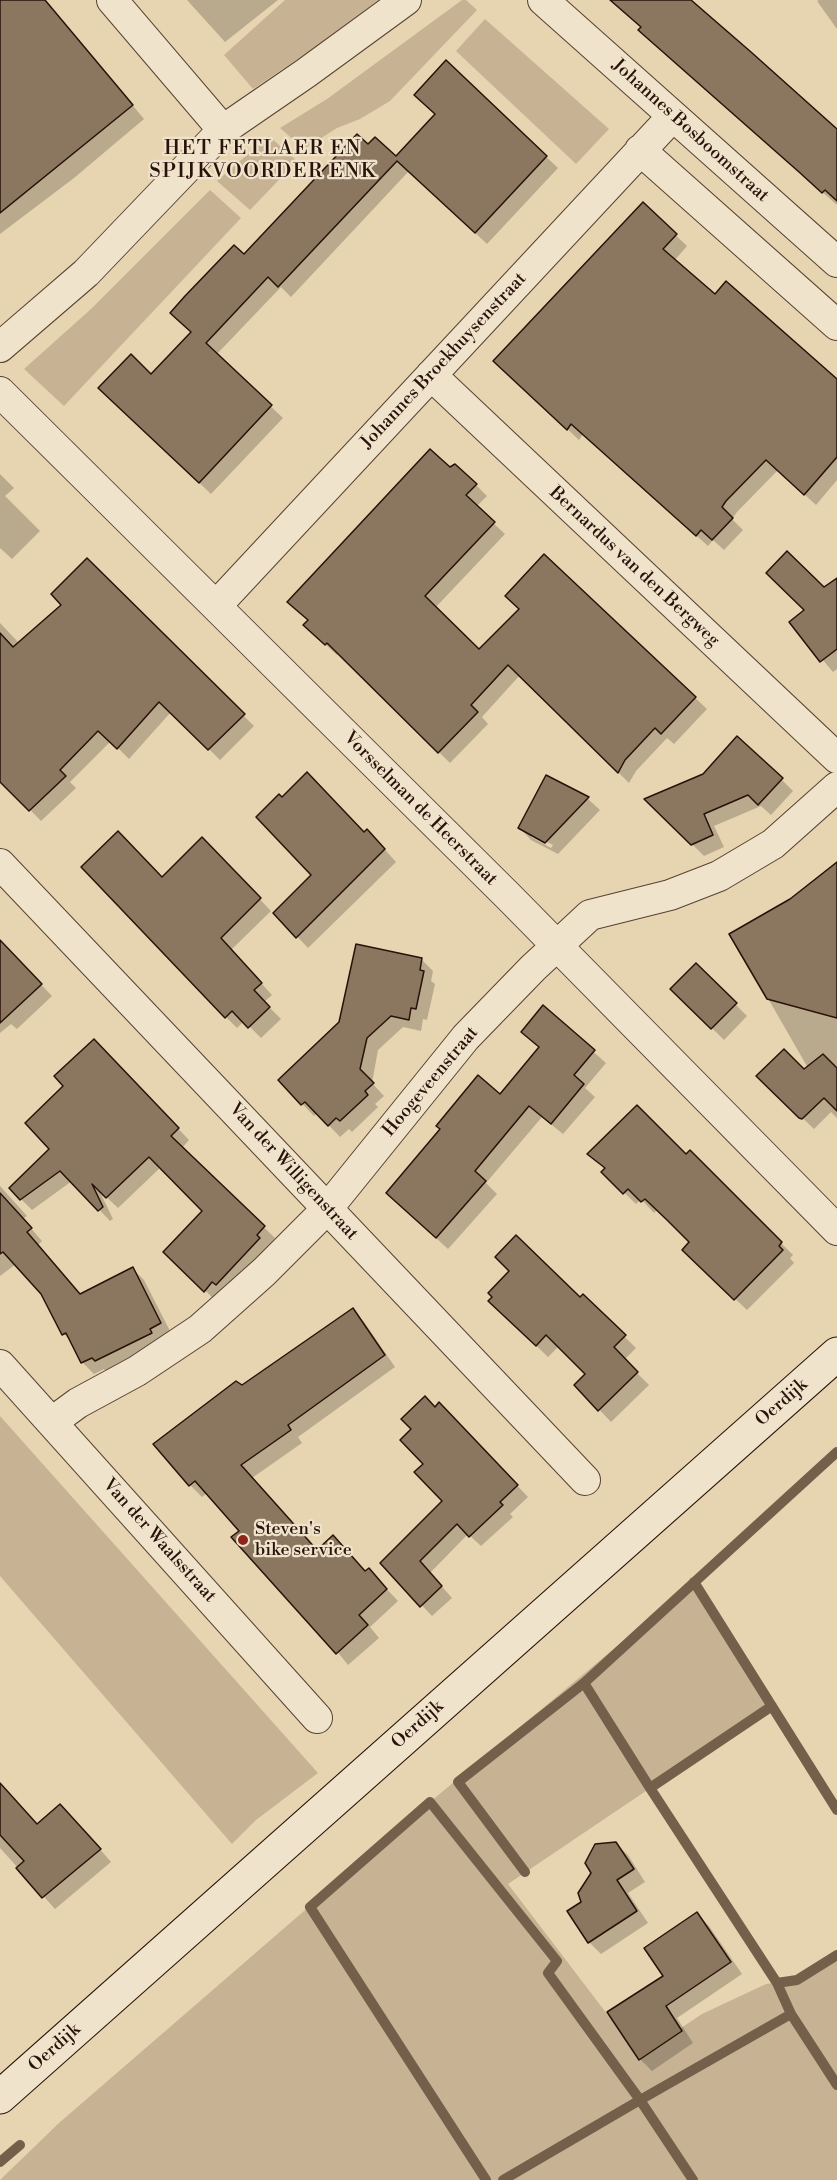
<!DOCTYPE html>
<style>
body{margin:0}
canvas{display:block;background:#e7d4b0}
</style>
<canvas width="837" height="2180"></canvas>
<script>
const context = document.querySelector('canvas').getContext('2d');
context.lineJoin = 'round';
function fillPath(path, color) {
  context.fillStyle = color;
  context.fill(path, 'evenodd');
}
function poly(rows) {
  const path = new Path2D();
  for (const r of rows) {
    path.moveTo(r[0], r[1]);
    for (let i = 2; i < r.length; i += 2) path.lineTo(r[i], r[i + 1]);
  }
  return path;
}
function stroke(path, color, width, dash) {
  context.strokeStyle = color;
  context.lineWidth = width;
  context.lineCap = dash ? 'butt' : 'round';
  context.setLineDash(dash || []);
  context.stroke(path);
}
function drawText(font, color, halo, rows, align = 'center') {
  context.font = font + ' "Libre Bodoni",serif';
  context.lineWidth = 4.5;
  context.setLineDash([]);
  context.textBaseline = 'middle';
  context.strokeStyle = halo;
  context.fillStyle = color;
  for (const [text, x, y, turn = 0] of rows) {
    context.save();
    context.translate(x, y);
    context.rotate((+turn || 0) * Math.PI / 180);
    context.textAlign = isNaN(turn) ? turn : align;
    if (halo) context.strokeText(text, 0, 0);
    context.fillText(text, 0, 0);
    context.restore();
  }
}
const green = poly([
 [285,0,385,0,253,89,224,55],
 [462,0,466,0,477,10,390,101,360,119,337,128,304,149,280,128,327,99],
 [485,19,609,129,576,164,456,51],
 [269,136,297,161,250,210,217,181],
 [210,190,241,218,64,406,24,369,91,309],
 [0,1416,318,1773,256,1820,232,1844,0,1576],
 [694,1582,772,1706,508,1884,639,2056,702,2014,766,1984,797,1980,837,1955,837,2180,0,2180,59,2123,430,1802]
]);
const shadow = poly([
 [0,0,45,0,144,119,74,178,0,234],
 [187,0,278,0,225,42],
 [611,0,690,0,837,131,837,205,652,42,642,28],
 [819,0,837,0,837,29,817,1],
 [446,62,558,168,487,244,409,171,291,297,281,287,216,355,283,418,211,494,112,400,151,376,192,333,244,256,368,146,396,158,437,115],
 [643,204,687,246,674,261,716,296,837,381,837,480,816,505,778,470,737,512,732,519,743,530,724,550,713,540,708,546,583,434,579,440,507,372],
 [450,469,476,485,487,496,476,507,505,534,435,608,479,651,520,609,544,556,707,709,674,744,667,738,636,771,629,783,520,675,482,717,488,724,450,763,339,653,337,655,316,636],
 [0,474,14,488,5,496,40,531,12,559,0,548],
 [87,560,254,726,220,760,171,712,129,759,111,741,70,782,76,788,41,821,0,779,0,623,19,643,63,605],
 [837,579,837,669,833,672,791,622],
 [546,777,588,799,600,810,558,854,531,840,520,828],
 [531,834,553,845,551,848,531,837],
 [782,780,793,791,771,815,761,806,714,826,724,847,704,856,647,799],
 [365,834,379,843,396,862,308,948,275,913],
 [213,850,271,911,231,950,272,995,264,1002,281,1019,261,1038,244,1021,237,1028,226,1017,162,879],
 [837,861,837,1118,831,1112,814,1129,770,1087,808,1068,731,934,791,900],
 [0,942,52,996,17,1029,11,1024,0,1033],
 [421,959,433,971,431,981,435,984,427,1020,423,1019,421,1031,403,1027,378,1050,372,1083,384,1096,375,1104,378,1107,352,1132,349,1129,340,1137,317,1113,314,1116,280,1081],
 [696,965,747,1016,724,1040,672,989],
 [544,1008,606,1063,585,1088,595,1097,563,1134,542,1117,486,1183,497,1194,448,1249,400,1205,540,1048],
 [105,1052,189,1140,182,1148,275,1238,267,1247,270,1250,216,1301,165,1252,204,1211,161,1167,118,1208,99,1190,113,1219,110,1221,72,1181,32,1210,21,1199],
 [690,1152,793,1255,790,1258,794,1263,747,1310,684,1250,691,1242,658,1209,654,1213,641,1199,636,1204,603,1172,606,1170,589,1154,686,1156],
 [0,1186,27,1216,23,1219,42,1241,38,1245,81,1295,133,1269,144,1280,172,1335,107,1372,104,1369,94,1374,83,1363,73,1344,64,1334,42,1293,16,1264,0,1276],
 [583,1296,636,1348,624,1360,649,1385,611,1422,576,1385,587,1374,559,1346,548,1357,490,1301,580,1299],
 [352,1310,364,1322,395,1367,298,1437,302,1443,252,1478,318,1551,366,1572,380,1582,398,1601,370,1627,379,1638,348,1665,241,1531,207,1493,202,1497,190,1485,156,1444],
 [435,1409,450,1415,528,1497,510,1514,513,1517,481,1546,468,1534,430,1573,452,1598,432,1616,382,1563,444,1501,425,1465],
 [0,1784,38,1826,72,1817,111,1862,55,1909,0,1848],
 [615,1843,628,1855,645,1882,628,1893,648,1923,601,1954,589,1942,582,1903],
 [697,1914,709,1926,742,1974,677,2018,693,2043,652,2071,640,2059,665,1976]
]);
const stream = poly([
 [694,1582,837,1810],
 [584,1683,650,1788,772,1706],
 [650,1788,777,1983,797,1980,837,1955],
 [525,1872,458,1782,584,1683,837,1452],
 [777,1983,791,2014,837,2085],
 [0,2162,20,2145],
 [486,2180,310,1907,430,1802,557,1961,548,1973,640,2100,503,2180],
 [693,2180,640,2100,791,2014]
]);
const building = poly([
 [0,0,45,0,133,105,0,213,0,0],
 [610,0,691,0,751,52,837,129,837,201,825,190,822,193,799,172,638,30,641,27,610,0],
 [446,60,547,156,475,233,397,161,278,287,268,277,206,343,272,405,199,483,98,388,131,354,151,374,191,332,170,313,185,296,234,245,244,254,357,134,368,144,375,137,396,156,435,114,414,95,446,60],
 [643,202,677,234,663,249,715,294,726,281,837,379,837,457,804,495,766,460,726,501,722,507,733,518,712,540,701,530,696,536,571,424,567,430,493,361,643,202],
 [430,449,450,467,455,464,477,484,466,495,495,522,425,596,479,649,519,609,505,596,544,554,696,697,661,734,655,728,625,760,618,773,508,665,471,705,478,712,438,753,327,643,325,645,303,625,308,620,287,602,430,449],
 [787,551,824,587,837,578,837,649,820,662,789,622,804,610,766,573,787,551],
 [87,558,245,714,208,750,159,702,117,749,98,731,60,770,66,776,29,811,0,782,0,633,13,647,61,605,51,594,87,558],
 [737,736,783,778,758,805,748,795,704,814,713,835,691,845,644,799,703,774,737,736],
 [307,772,364,832,367,829,385,849,296,938,273,913,311,875,256,817,279,794,282,797,307,772],
 [546,775,589,797,545,843,518,828,546,775],
 [118,831,162,877,202,837,261,898,221,938,262,983,254,990,270,1007,248,1028,232,1011,225,1018,81,867,118,831],
 [837,862,837,1018,767,999,729,934,790,899,837,862],
 [0,940,42,984,0,1023,0,940],
 [356,944,422,958,420,970,424,971,416,1009,411,1008,409,1020,391,1016,367,1038,360,1069,374,1083,365,1091,368,1095,340,1121,336,1118,328,1126,305,1102,301,1105,278,1080,339,1022,356,944],
 [696,963,737,1003,711,1029,670,989,696,963],
 [543,1005,595,1050,574,1075,584,1084,551,1124,529,1106,475,1171,486,1181,436,1238,386,1193,440,1129,436,1126,478,1075,500,1094,539,1047,521,1032,543,1005],
 [94,1039,179,1128,171,1136,265,1226,257,1235,260,1238,216,1285,212,1282,204,1292,163,1252,202,1211,149,1157,106,1198,92,1184,103,1207,98,1211,60,1171,20,1200,9,1188,49,1149,25,1123,63,1086,54,1076,94,1039],
 [784,1049,804,1069,823,1054,837,1068,837,1111,824,1098,802,1119,799,1118,756,1076,784,1049],
 [637,1105,686,1154,690,1150,782,1242,779,1246,783,1250,734,1300,682,1250,689,1242,667,1220,645,1199,641,1202,628,1189,623,1194,601,1172,605,1168,587,1154,637,1105],
 [0,1193,32,1228,27,1232,80,1294,133,1267,161,1323,150,1329,152,1333,95,1361,92,1358,81,1363,66,1333,62,1335,41,1294,3,1252,0,1254,0,1193],
 [516,1235,580,1297,583,1294,626,1335,614,1347,638,1372,598,1411,574,1385,585,1374,546,1335,536,1346,488,1301,492,1297,488,1293,509,1271,495,1257,516,1235],
 [353,1308,385,1355,288,1425,291,1430,241,1465,317,1550,333,1535,365,1571,369,1568,387,1589,359,1615,368,1625,336,1654,231,1537,239,1531,195,1481,189,1486,153,1444,236,1381,242,1385,353,1308],
 [425,1396,435,1407,439,1402,518,1485,500,1502,503,1505,469,1537,457,1524,420,1561,442,1586,420,1607,380,1563,442,1501,414,1472,423,1464,400,1440,411,1429,401,1419,425,1396],
 [0,1783,37,1824,60,1804,101,1849,42,1898,16,1868,24,1861,0,1835,0,1783],
 [616,1842,634,1869,617,1880,637,1911,588,1943,567,1911,581,1902,578,1893,591,1873,585,1863,595,1844,616,1842],
 [697,1912,731,1962,666,2006,682,2031,639,2060,607,2012,663,1976,644,1948,697,1912]
]);
const street = poly([
 [112,0,223,130],
 [543,0,837,262],
 [640,150,837,325],
 [0,347,86,273,223,130,306,73,406,0],
 [431,375,837,758],
 [0,392,509,897,837,1230],
 [216,606,673,116],
 [0,864,585,1480],
 [0,1365,317,1718],
 [52,1422,78,1403,137,1371,200,1329,264,1272,327,1209,466,1037,533,968,590,915,670,895,719,876,773,844,837,787]
]);
const secondary = poly([
 [0,2097,837,1354]
]);
const markers = [
 [243,1540,6,"#8f2418"]
];
const streetNames = [
 ["Johannes Bosboomstraat",690,131,42],
 ["Johannes Broekhuysenstraat",444,361,-47],
 ["Bernardus van den Bergweg",634,567,43],
 ["Vorsselman de Heerstraat",420,809,45],
 ["Hoogeveenstraat",431,1082,-50],
 ["Van der Willigenstraat",293,1172,47],
 ["Oerdijk",782,1403,-41],
 ["Van der Waalsstraat",159,1541,48],
 ["Oerdijk",418,1725,-42],
 ["Oerdijk",55,2048,-42]
];
const poiNames = [
 ["Steven's",255,1530],
 ["bike service",255,1551]
];
const neighbourhoodNames = [
 ["HET FETLAER EN",263,149],
 ["SPIJKVOORDER ENK",263,172]
];
fillPath(green, '#c7b394');
fillPath(shadow, '#0003');
stroke(stream, '#745f4b', 10);
fillPath(building, '#8b7760');
stroke(building, '#281209', 1.5);
stroke(street, '#584233', 32);
stroke(secondary, '#281209', 35);
stroke(street, '#efe3cc', 30);
stroke(secondary, '#efe3cc', 33);
for (const [x, y, r, color] of markers) {
  const dot = new Path2D();
  dot.arc(x, y, r, 0, 2 * Math.PI);
  context.fillStyle = color;
  context.fill(dot);
  stroke(dot, '#efe3cc', 2);
}
drawText('18px', '#281209', '#efe3cc', streetNames);
drawText('18px', '#281209', '#efe3cc', poiNames, 'left');
context.letterSpacing = '1.5px';
drawText('20px', '#281209', '#efe3cc', neighbourhoodNames);
context.letterSpacing = '0px';
</script>
